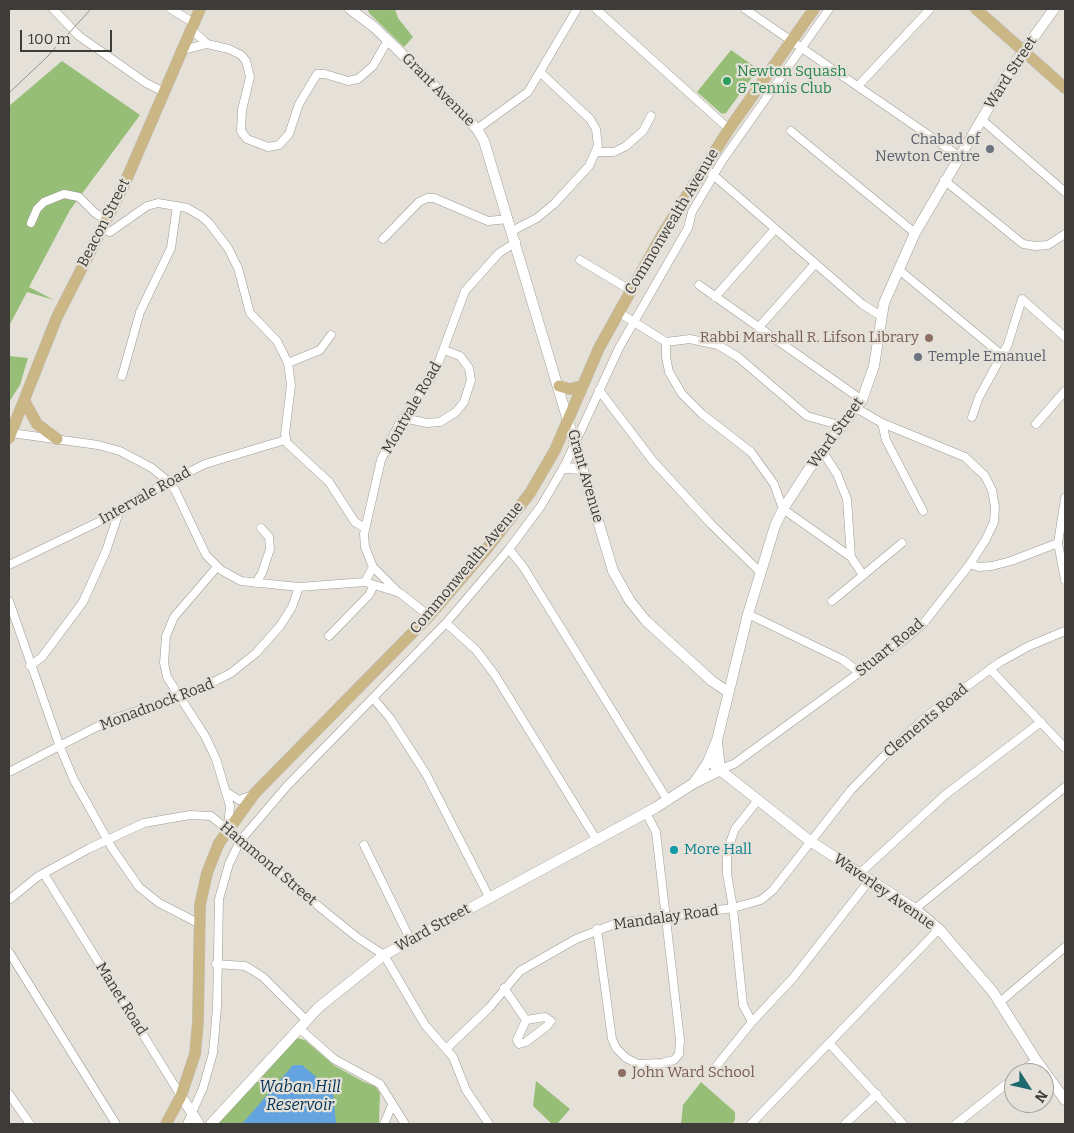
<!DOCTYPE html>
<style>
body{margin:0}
#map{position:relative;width:1074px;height:1133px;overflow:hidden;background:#e5e1d9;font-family:Bitter,serif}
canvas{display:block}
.frame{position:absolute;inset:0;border:10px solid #3e3c39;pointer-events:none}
.north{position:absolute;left:1004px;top:1063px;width:50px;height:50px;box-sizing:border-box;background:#e5e1d9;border:1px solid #a29f99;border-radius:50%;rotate:125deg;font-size:14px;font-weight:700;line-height:20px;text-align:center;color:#3e3c39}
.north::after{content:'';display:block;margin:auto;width:18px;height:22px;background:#1d696d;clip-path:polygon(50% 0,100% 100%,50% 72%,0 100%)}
.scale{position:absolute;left:20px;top:30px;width:92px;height:22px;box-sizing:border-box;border:2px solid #3e3c39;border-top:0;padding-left:6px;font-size:15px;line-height:18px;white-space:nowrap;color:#3e3c39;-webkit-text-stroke:4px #e5e1d9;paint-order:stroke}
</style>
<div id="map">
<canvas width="1074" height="1133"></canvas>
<div class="frame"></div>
<div class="north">N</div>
<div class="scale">100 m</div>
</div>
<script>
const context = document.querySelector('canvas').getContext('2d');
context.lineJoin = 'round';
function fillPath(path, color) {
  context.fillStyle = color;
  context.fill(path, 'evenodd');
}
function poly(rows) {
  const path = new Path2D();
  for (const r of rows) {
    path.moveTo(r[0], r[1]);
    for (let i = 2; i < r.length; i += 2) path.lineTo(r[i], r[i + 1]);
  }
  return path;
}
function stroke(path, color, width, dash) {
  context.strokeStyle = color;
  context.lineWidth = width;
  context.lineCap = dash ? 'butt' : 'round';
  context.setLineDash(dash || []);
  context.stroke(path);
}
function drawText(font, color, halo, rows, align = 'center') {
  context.font = font + ' Bitter,serif';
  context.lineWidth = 4.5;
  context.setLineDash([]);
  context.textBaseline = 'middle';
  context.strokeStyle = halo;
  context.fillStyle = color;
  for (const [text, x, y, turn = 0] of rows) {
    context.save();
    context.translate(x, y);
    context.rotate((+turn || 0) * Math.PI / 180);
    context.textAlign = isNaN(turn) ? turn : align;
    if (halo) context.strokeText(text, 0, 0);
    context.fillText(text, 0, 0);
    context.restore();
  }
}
const green = poly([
 [368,9,395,9,398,18,413,37,404,47,369,13],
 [731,50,758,69,726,113,722,114,697,92],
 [62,61,140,115,70,210,29,287,54,300,27,292,9,326,9,106],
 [9,356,28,358,20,385,9,402],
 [297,1038,305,1040,335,1066,364,1082,375,1086,380,1093,379,1124,216,1124],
 [536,1081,570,1109,557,1124,552,1124,533,1106],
 [701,1082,735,1112,735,1120,732,1124,681,1124,683,1105]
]);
const water = poly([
 [293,1065,302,1065,333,1091,336,1124,242,1124]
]);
const street = poly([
 [53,9,79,36,146,83,164,92],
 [171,9,194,23],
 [596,9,729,129],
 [745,9,959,156],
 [207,44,229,49,241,55,246,61,250,77,242,110,241,131,247,139,268,147,279,145,289,134,299,104,317,74,325,74,348,81,358,79,373,66,388,40],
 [182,50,207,44,191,29],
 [858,86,930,9],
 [981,119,1065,192],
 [477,129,528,92,577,9],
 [791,131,915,233],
 [597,152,614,152,626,146,643,131,651,116],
 [704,167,862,304,881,316],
 [944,180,1023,244,1036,246,1048,245,1065,234],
 [31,223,37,209,44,202,64,194,79,197,95,213,107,220],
 [102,229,110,232,147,206,158,203,187,208,201,216,209,223,228,248,238,268,250,313,277,341,288,363,291,385,285,434,287,443,329,482,355,522,365,528],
 [512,231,537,218,554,204,589,166,598,146,596,129,590,119,541,73],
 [383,239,419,202,427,198,434,198,488,221,508,219],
 [580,260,630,290],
 [898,269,1002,355],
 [699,285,862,400],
 [715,297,775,229],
 [618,312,666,342,690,339,718,345,738,357,807,416,842,426],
 [759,327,815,264],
 [666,342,666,357,669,372,682,394,702,414,751,452,774,484,783,509,851,557,863,575],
 [288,363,320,350,331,335],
 [122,376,140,312,171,248,177,206],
 [599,390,653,461,711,524,759,571],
 [856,408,882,423,965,457,985,476,992,490,995,507,994,522,986,539,970,564],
 [972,417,979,397,1008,344,1022,299,1065,337],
 [403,418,427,423,440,422,456,412,464,402,471,380,469,368,460,356,444,350],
 [882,423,886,440,923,511],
 [1036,424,1065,391],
 [11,433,98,445,120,451,152,468,169,482,175,490,206,555,221,570,241,581,299,587,365,582,400,593,429,616],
 [822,451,837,474,847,499,851,557],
 [1065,498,1058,543,1065,580],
 [509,549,524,568,668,801],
 [9,565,119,512,141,496,205,464,285,440],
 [217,567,174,617,166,636,164,663,167,677,205,736,216,759,230,806,228,827],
 [373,567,398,592],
 [365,582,373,567,365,547,364,534,381,460,398,426,435,372,465,291,499,253,516,242],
 [256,583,262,573,270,549,269,537,261,528],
 [9,601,60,747,74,780,112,848,139,887,159,903,198,923],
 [832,601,902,543],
 [748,614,843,660,860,673],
 [446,623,476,650,495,675,596,839],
 [329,636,369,595,374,585],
 [30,666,42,657,83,602,106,551,119,512],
 [990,669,1065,748],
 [373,698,390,718,426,774,489,897],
 [720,769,734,764,904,640,923,624,970,564,979,567,992,566,1011,561,1058,543],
 [9,772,112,719,192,693,231,673,256,653,280,626,292,607,299,587],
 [228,793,239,800,250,796],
 [364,845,410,939],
 [44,874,181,1096],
 [859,874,945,795,1041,722],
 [9,900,37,877,90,848,144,823,190,815,211,816,328,914,358,938,384,955,425,1025,453,1057,466,1090,489,1124],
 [915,909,1065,787],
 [597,929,612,1039,616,1048,626,1058,638,1064,662,1063,674,1060,679,1054,680,1040,656,832,646,813],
 [9,952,116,1124],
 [216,964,245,966,252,970,263,977,306,1020],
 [504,988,526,1020,517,1040,519,1044,526,1042,547,1026,551,1021,545,1017,526,1020],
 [1000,1002,1065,947],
 [752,1022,743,1005,733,908,727,874,727,851,735,829,758,800],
 [299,1028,334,1059,380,1084,405,1124],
 [829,1043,903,1124],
 [447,1048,489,1008,520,971,576,939,617,923,733,908,761,900,773,890,851,790,888,752,928,715,1000,662,1029,646,1065,631],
 [714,1069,752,1022,793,978,869,881],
 [1020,1073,1036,1060],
 [9,1094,30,1124],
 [187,1124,203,1088,213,1053,217,1007,219,899,229,864,240,841,287,786,446,623,509,549,541,506,565,465,619,348,688,228,692,212,722,161,829,9],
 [384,1124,392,1105],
 [751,1124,939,929],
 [845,1124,877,1094],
 [956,1124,1014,1078]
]);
const secondary = poly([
 [350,9,374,27,395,47,477,129,484,141,613,571,630,601,646,621,712,681,728,692],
 [564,468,582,469],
 [715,766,810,841,915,909,939,929,993,992,1036,1060,1065,1100],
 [694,783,708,762,717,740,748,614,775,526,783,509,809,469,862,400,874,366,884,303,915,233,1013,66,1054,9],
 [181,1096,199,1124],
 [211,1124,319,1007,384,955,655,808,694,783,717,772,720,769,717,742]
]);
const primary = poly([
 [976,9,1065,88],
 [559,386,570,389,582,386],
 [25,402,37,424,57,439],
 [9,438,57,317,124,185,200,9],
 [166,1124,181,1096,195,1054,198,1022,200,905,207,873,219,843,255,793,429,616,485,551,530,493,555,450,599,348,662,235,729,129,814,9]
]);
const tram = poly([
 [9,93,47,57,91,9]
]);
const markers = [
 [727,81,5,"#2e9e5b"],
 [990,149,5,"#6b7280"],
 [929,338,5,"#8d6e63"],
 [918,357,5,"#6b7280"],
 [674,850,5,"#0f9aa8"],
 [622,1073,5,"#8d6e63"]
];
const leisureNames = [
 ["Newton Squash",737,72],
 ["& Tennis Club",737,89]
];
const streetNames = [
 ["Ward Street",1011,73,-57],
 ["Grant Avenue",438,90,45],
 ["Commonwealth Avenue",672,222,-59],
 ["Beacon Street",104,223,-63],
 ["Montvale Road",412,408,-60],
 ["Ward Street",836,433,-54],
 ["Grant Avenue",585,476,74],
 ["Intervale Road",145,496,-29],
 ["Commonwealth Avenue",467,568,-50],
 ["Stuart Road",890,648,-39],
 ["Monadnock Road",157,705,-21],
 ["Clements Road",926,721,-40],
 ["Hammond Street",268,864,40],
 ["Waverley Avenue",884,892,35],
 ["Mandalay Road",666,918,-8],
 ["Ward Street",433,928,-29],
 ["Manet Road",121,999,58]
];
const worshipNames = [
 ["Chabad of",980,140],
 ["Newton Centre",980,157],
 ["Temple Emanuel",928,357,"left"]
];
const educationNames = [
 ["Rabbi Marshall R. Lifson Library",919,338],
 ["John Ward School",632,1073,"left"]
];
const cultureNames = [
 ["More Hall",684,850]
];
const waterNames = [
 ["Waban Hill",300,1088],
 ["Reservoir",300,1106]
];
fillPath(green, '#96be77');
fillPath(water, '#62a3e0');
stroke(street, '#9f9b93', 9);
stroke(secondary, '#9f9b93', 11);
stroke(primary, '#c1c1c0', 12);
stroke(street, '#fff', 8);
stroke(secondary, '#fff', 10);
stroke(primary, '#cbb685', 11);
stroke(tram, '#97948e', 1);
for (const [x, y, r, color] of markers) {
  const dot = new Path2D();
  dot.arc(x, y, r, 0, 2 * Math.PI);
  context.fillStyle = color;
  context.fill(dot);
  stroke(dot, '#e5e1d9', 2);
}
drawText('15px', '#27864d', '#e5e1d9', leisureNames, 'left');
drawText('15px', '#3e3c39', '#e5e1d9', streetNames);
drawText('15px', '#5b616d', '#e5e1d9', worshipNames, 'right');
drawText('15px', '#785e54', '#e5e1d9', educationNames, 'right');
drawText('15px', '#0d838f', '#e5e1d9', cultureNames, 'left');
drawText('italic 16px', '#003359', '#e5e1d9', waterNames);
</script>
